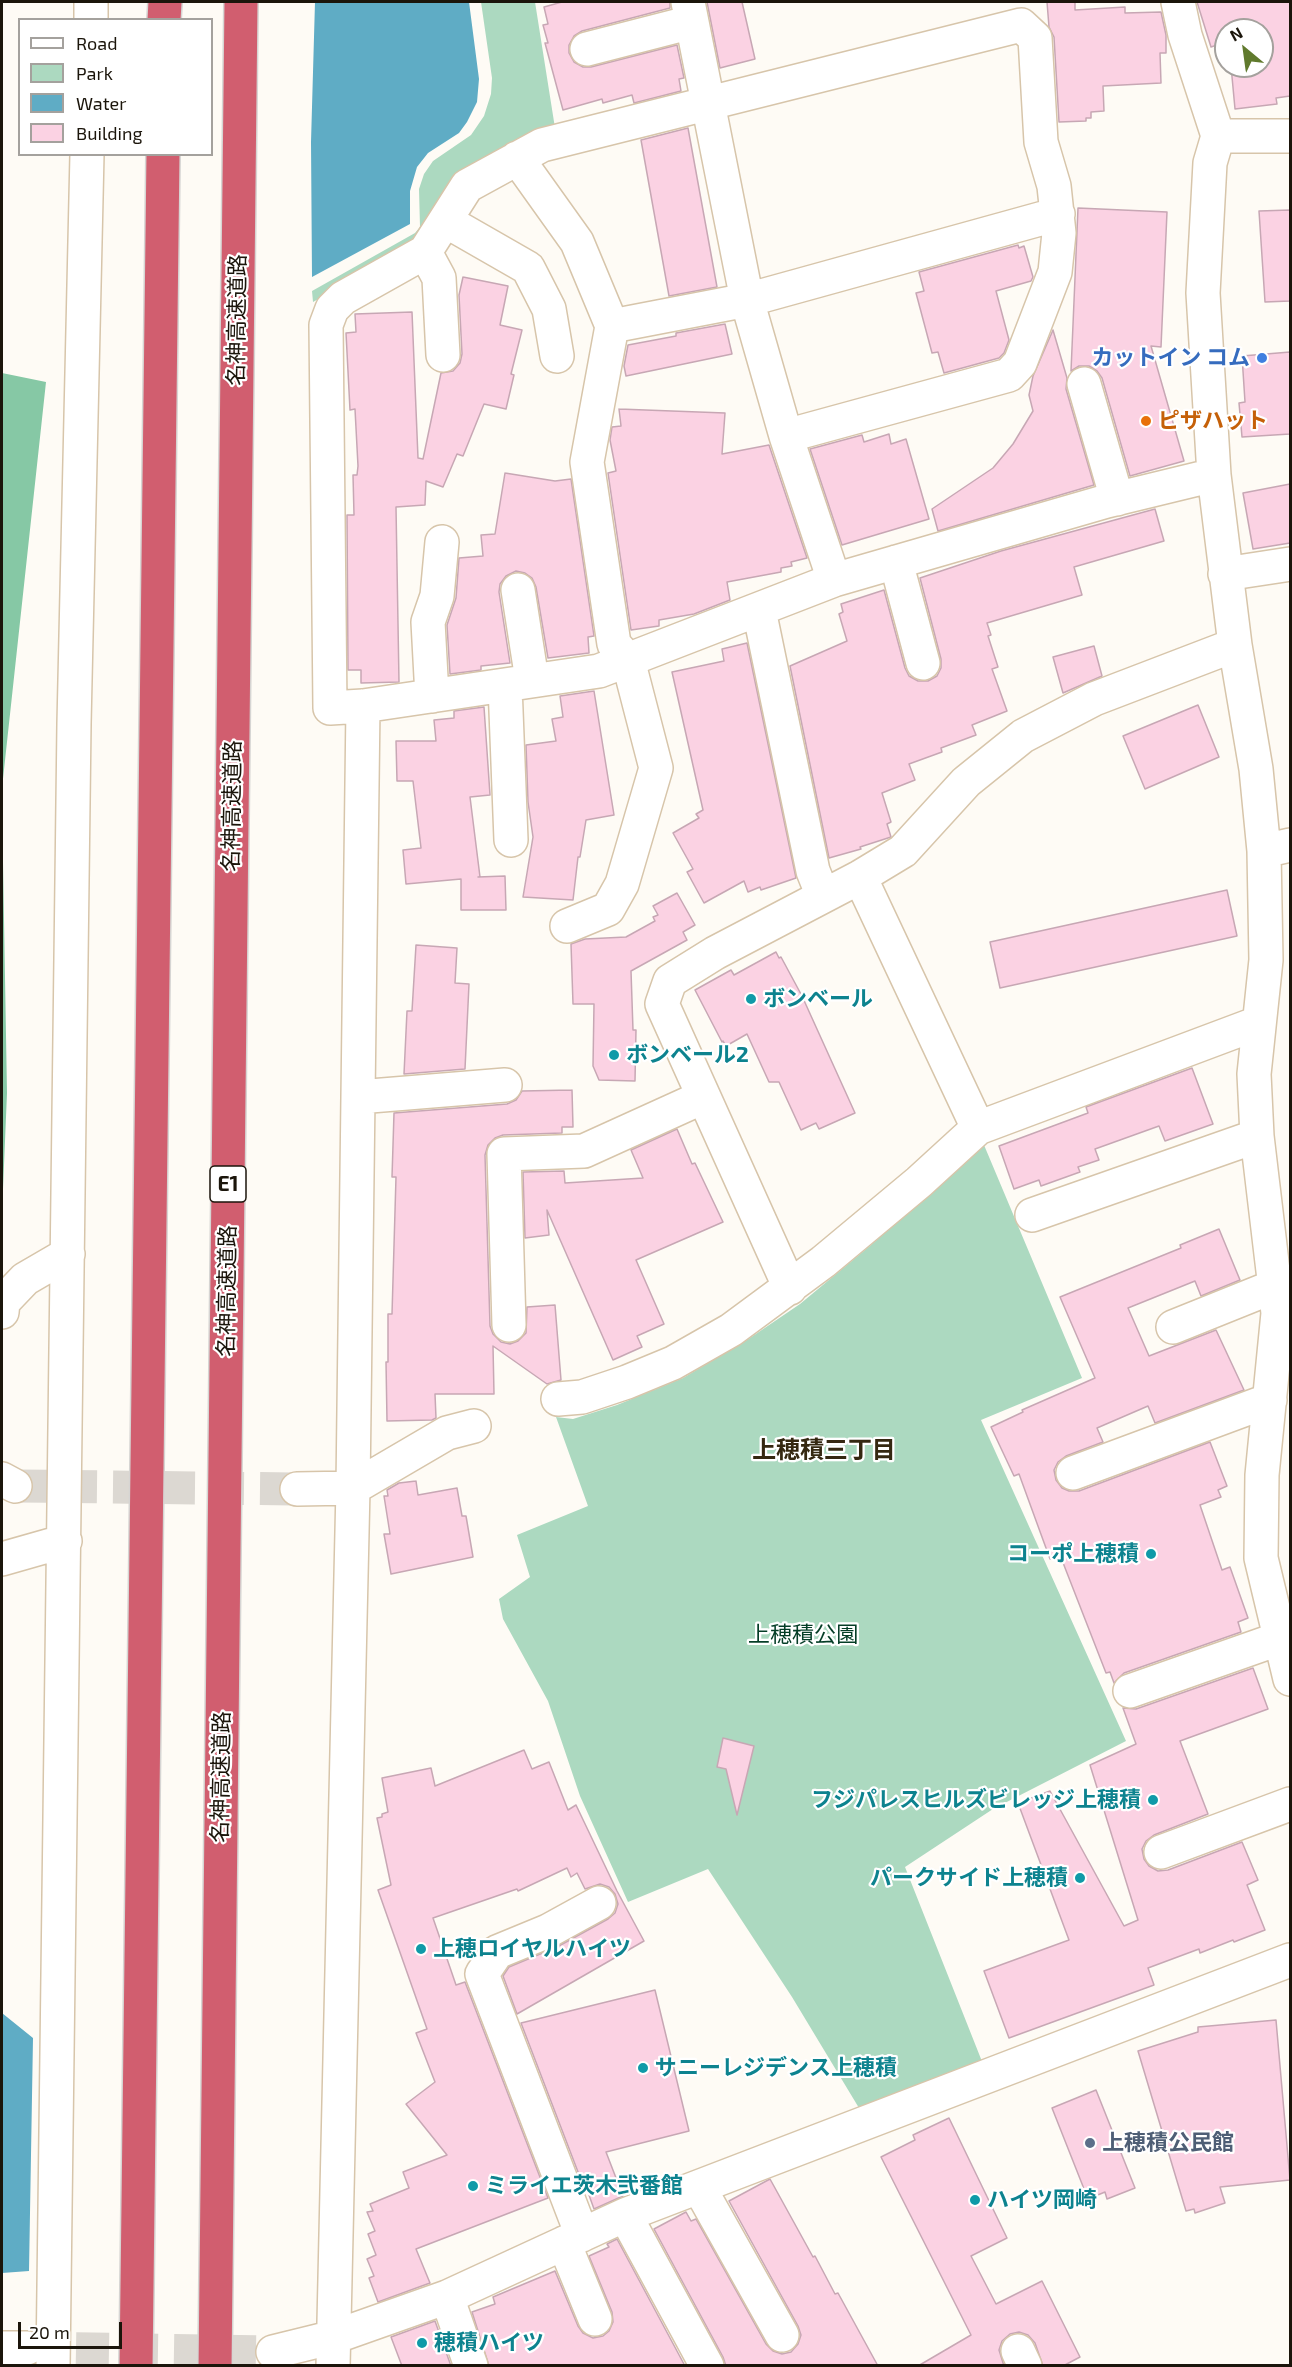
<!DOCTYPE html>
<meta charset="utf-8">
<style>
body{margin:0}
#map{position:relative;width:1292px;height:2367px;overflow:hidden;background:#fefbf5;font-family:"Exo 2",sans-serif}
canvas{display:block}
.frame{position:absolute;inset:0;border:3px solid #1b150b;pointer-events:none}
.legend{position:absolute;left:18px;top:18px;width:195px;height:138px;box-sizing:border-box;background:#fff;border:2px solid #a4a19d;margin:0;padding:8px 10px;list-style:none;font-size:18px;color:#1b150b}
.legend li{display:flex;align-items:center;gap:12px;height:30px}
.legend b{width:30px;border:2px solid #a4a19d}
.north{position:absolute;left:1214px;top:18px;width:60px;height:60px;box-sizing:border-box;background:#fff;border:2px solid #a4a19d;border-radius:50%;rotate:331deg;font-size:16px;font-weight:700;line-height:24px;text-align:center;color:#1b150b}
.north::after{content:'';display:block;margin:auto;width:21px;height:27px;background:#607a2d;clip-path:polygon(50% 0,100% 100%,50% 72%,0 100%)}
.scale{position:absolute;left:18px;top:2322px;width:104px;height:27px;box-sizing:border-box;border:3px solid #1b150b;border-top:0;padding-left:8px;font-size:18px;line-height:21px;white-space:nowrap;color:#1b150b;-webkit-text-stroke:4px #fff;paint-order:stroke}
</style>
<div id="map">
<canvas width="1292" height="2367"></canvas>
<div class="frame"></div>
<ul class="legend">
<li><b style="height:8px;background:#fff"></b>Road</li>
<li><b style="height:16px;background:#acd9c0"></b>Park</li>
<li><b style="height:16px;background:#5facc5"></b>Water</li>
<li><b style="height:16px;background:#fbd2e3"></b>Building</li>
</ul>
<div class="north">N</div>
<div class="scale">20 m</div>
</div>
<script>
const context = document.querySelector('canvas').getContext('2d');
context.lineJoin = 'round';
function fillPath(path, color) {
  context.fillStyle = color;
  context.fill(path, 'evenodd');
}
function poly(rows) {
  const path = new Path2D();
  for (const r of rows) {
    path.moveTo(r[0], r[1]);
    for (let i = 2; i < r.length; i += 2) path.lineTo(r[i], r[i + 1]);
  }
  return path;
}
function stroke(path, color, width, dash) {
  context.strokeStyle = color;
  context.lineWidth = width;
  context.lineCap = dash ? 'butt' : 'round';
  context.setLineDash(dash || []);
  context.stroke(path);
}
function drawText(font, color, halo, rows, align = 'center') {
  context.font = font + ' "Exo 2","Noto Sans JP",sans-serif';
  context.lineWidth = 4.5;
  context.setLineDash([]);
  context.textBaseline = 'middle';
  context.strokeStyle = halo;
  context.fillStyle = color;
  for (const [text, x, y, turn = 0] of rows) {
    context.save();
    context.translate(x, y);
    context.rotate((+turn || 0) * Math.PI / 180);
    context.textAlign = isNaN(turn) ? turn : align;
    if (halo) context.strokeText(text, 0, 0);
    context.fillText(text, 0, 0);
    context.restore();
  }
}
const green = poly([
 [481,2,535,2,555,128,420,242,313,302,312,291,415,233,420,227,419,189,424,174,433,161,471,135,484,116,491,94,492,78],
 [984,1145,1082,1378,981,1420,1126,1741,993,1809,905,1867,983,2064,859,2108,792,1997,708,1869,628,1902,580,1796,548,1701,503,1619,499,1599,530,1577,517,1535,588,1506,556,1417,573,1419,617,1405,683,1378,747,1340,800,1304,871,1245]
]);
const forest = poly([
 [2,373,46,382,2,788],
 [2,804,7,1093,2,1213]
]);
const water = poly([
 [315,2,469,2,479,79,477,102,467,122,459,133,428,153,417,167,410,191,410,224,312,277,311,142],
 [2,2013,33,2038,29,2271,2,2273]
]);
const building = poly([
 [562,2,670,2,670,8,582,31,574,36,569,45,569,53,574,62,583,67,591,67,677,45,684,78,679,79,681,91,634,103,632,95,603,103,602,99,563,110,545,43,548,43,543,25,548,24,544,7,562,2],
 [707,2,742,2,755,59,720,68,707,2],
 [1047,2,1075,2,1075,10,1125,7,1125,13,1161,12,1166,35,1166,53,1160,53,1161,83,1103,86,1104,111,1091,112,1091,118,1086,118,1086,121,1059,122,1054,37,1049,27,1047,2],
 [1197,2,1290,2,1290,96,1276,98,1277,104,1235,109,1231,66,1262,66,1262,30,1226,30,1226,42,1211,47,1197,2],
 [688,128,717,287,669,296,641,140,688,128],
 [1078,208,1167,212,1161,347,1151,346,1184,461,1130,476,1102,378,1097,371,1089,366,1079,366,1071,371,1078,208],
 [1290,210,1290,301,1265,302,1259,211,1290,210],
 [1018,245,1019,248,1024,246,1033,277,1031,281,996,291,1009,340,1004,353,999,358,944,373,938,352,932,353,916,293,924,291,919,272,1018,245],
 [463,277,508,286,500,325,522,330,511,374,514,375,506,409,484,404,463,456,457,454,443,487,426,481,425,505,396,507,399,682,361,683,361,670,348,670,347,515,354,515,353,475,357,475,358,466,355,409,350,410,346,333,356,332,355,314,412,312,418,458,423,459,441,373,453,371,460,363,462,354,459,295,463,277],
 [725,324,732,354,626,376,624,366,628,345,676,336,676,333,725,324],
 [1053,330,1067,378,1066,389,1094,485,938,531,932,509,993,468,1013,444,1033,411,1029,395,1033,376,1053,330],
 [1290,352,1290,434,1242,437,1239,403,1245,402,1242,356,1290,352],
 [619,409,725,413,722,454,769,445,807,558,791,562,792,566,781,568,781,572,727,582,730,600,694,614,659,620,659,626,631,630,608,473,616,471,610,440,612,427,621,426,619,409],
 [889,434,891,444,906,439,929,519,842,545,810,449,862,435,864,442,889,434],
 [505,473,555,481,571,479,594,636,588,637,589,653,548,658,536,587,532,578,525,573,516,571,506,576,500,584,499,592,510,663,481,666,481,670,450,674,447,625,456,598,459,558,483,556,481,535,495,534,505,473],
 [1290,484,1290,543,1253,549,1243,493,1290,484],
 [1155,509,1164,541,1074,567,1082,595,987,623,991,635,988,636,998,667,992,669,1007,711,972,725,976,735,941,748,942,752,909,764,915,780,882,793,891,822,887,824,891,837,860,847,861,849,829,858,790,666,847,641,839,614,843,612,841,604,884,590,905,668,909,676,918,681,928,681,937,676,941,668,941,659,920,578,1001,551,1155,509],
 [747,643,796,878,761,890,760,887,748,892,744,881,704,903,687,872,693,869,673,833,699,818,696,814,703,810,672,672,724,661,722,649,747,643],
 [1094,646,1102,676,1063,693,1053,657,1094,646],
 [594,691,614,815,586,820,580,857,578,857,573,900,523,897,533,837,528,802,526,745,556,741,552,719,563,717,560,696,594,691],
 [1198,705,1219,757,1145,789,1123,736,1198,705],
 [484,707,490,795,470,797,480,877,478,877,505,876,506,910,461,910,461,879,406,884,403,850,421,848,413,781,397,781,396,741,436,741,434,720,454,718,454,711,484,707],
 [1227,890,1237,936,1000,988,990,942,1227,890],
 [677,893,695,925,683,932,687,940,631,971,633,1030,636,1030,635,1081,599,1080,593,1066,594,1004,573,1004,571,944,585,939,626,937,655,921,653,917,658,915,653,906,677,893],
 [416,945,457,948,455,983,469,984,465,1069,404,1074,407,1011,412,1011,416,945],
 [776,952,779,958,781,957,802,996,855,1113,819,1129,816,1123,801,1130,779,1082,769,1082,747,1034,726,1046,723,1041,722,1042,695,990,731,970,734,975,776,952],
 [1192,1068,1213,1124,1165,1141,1159,1126,1095,1149,1099,1160,1078,1167,1080,1172,1041,1186,1039,1180,1014,1189,999,1146,1088,1113,1086,1107,1192,1068],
 [572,1090,573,1127,562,1127,562,1133,503,1135,495,1138,488,1145,485,1155,490,1326,493,1334,501,1342,510,1344,518,1341,526,1333,527,1307,555,1305,561,1380,547,1384,493,1346,494,1394,435,1394,436,1418,432,1420,387,1421,386,1362,388,1362,388,1314,392,1314,396,1177,392,1177,394,1113,507,1104,516,1100,522,1091,572,1090],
 [677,1129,692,1164,695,1163,723,1222,636,1260,664,1324,637,1336,642,1347,613,1360,547,1210,549,1235,525,1238,523,1172,564,1171,565,1183,643,1178,631,1150,677,1129],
 [1219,1229,1240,1280,1201,1296,1195,1281,1128,1308,1149,1356,1216,1330,1244,1390,1155,1423,1148,1406,1097,1428,1103,1442,1066,1456,1058,1462,1054,1470,1056,1480,1062,1488,1069,1491,1079,1491,1210,1442,1227,1486,1218,1490,1221,1497,1200,1505,1222,1570,1230,1567,1248,1618,1238,1622,1241,1632,1124,1673,1114,1683,1110,1672,1106,1673,1060,1555,1050,1559,1019,1474,1014,1476,991,1427,1023,1412,1022,1410,1095,1378,1060,1297,1181,1248,1180,1245,1219,1229],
 [416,1481,418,1495,457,1488,462,1516,466,1516,473,1557,391,1574,384,1534,390,1534,384,1496,388,1496,387,1490,399,1483,416,1481],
 [1253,1668,1268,1709,1180,1741,1208,1814,1154,1835,1146,1841,1142,1849,1144,1859,1149,1866,1158,1871,1168,1870,1242,1842,1258,1880,1247,1885,1265,1930,1234,1942,1233,1940,1200,1953,1199,1949,1148,1968,1154,1985,1009,2038,984,1971,1069,1940,1018,1803,1050,1791,1124,1926,1138,1920,1090,1765,1136,1744,1123,1708,1136,1709,1253,1668],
 [723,1738,754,1746,737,1815,726,1769,717,1767,723,1738],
 [524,1750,532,1769,549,1762,568,1810,576,1805,617,1891,644,1941,517,2014,503,1976,509,1967,557,1947,608,1919,615,1913,618,1904,615,1894,609,1887,600,1884,585,1889,577,1873,571,1877,567,1868,518,1891,517,1889,433,1918,456,1985,465,1982,548,2198,416,2249,430,2283,378,2302,369,2278,374,2276,367,2259,376,2255,368,2234,375,2231,367,2212,373,2211,370,2204,409,2188,403,2172,447,2155,406,2104,435,2082,416,2033,427,2029,378,1890,391,1885,377,1818,382,1817,382,1814,388,1812,382,1778,431,1768,435,1786,524,1750],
 [655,1990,689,2131,606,2152,623,2196,594,2209,585,2184,583,2185,521,2023,655,1990],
 [1276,2020,1290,2180,1220,2187,1225,2203,1195,2213,1194,2209,1186,2211,1138,2051,1198,2032,1198,2027,1276,2020],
 [1096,2090,1135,2188,1107,2199,1105,2192,1088,2199,1052,2108,1096,2090],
 [949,2118,1007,2238,971,2256,996,2304,1042,2281,1080,2357,1063,2366,1043,2366,1035,2343,1028,2335,1019,2332,1010,2334,1002,2341,999,2350,1004,2366,918,2366,971,2335,881,2157,915,2140,913,2135,949,2118],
 [770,2179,813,2257,815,2256,835,2294,838,2293,878,2366,726,2366,723,2357,654,2229,686,2212,691,2221,696,2219,766,2344,773,2351,782,2354,791,2352,798,2344,801,2335,798,2326,729,2201,770,2179],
 [617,2239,685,2366,489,2366,472,2312,495,2304,493,2297,555,2271,578,2326,583,2333,593,2338,603,2336,609,2331,613,2322,612,2312,589,2256,609,2247,607,2244,617,2239],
 [435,2321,451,2366,402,2366,391,2337,435,2321]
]);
const minorTunnel = poly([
 [15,1486,297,1489],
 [27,2348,273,2352]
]);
const minor = poly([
 [688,2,747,300,786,436,834,580],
 [1178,2,1185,35,1218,136,1210,163,1203,293,1214,475,1235,645,1256,769,1264,851,1266,960,1254,1074,1257,1136,1278,1313,1262,1475,1261,1558,1290,1679],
 [91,20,91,2],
 [587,49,692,22],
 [1218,136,1290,136],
 [517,158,577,242,612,326,747,300,1058,214],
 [446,221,528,268,549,309,557,356],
 [425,252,439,278,443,355],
 [1084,384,1117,499],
 [786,436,1009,375,1020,363,1055,272,1059,233,1054,186,1041,142,1035,38,1021,25,542,145,467,186,425,252,343,298,332,309,326,325,330,708,363,706,599,671,834,580,1107,501,1214,475],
 [896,562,923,663],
 [1225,574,1290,564],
 [518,590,532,680],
 [759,610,813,871,823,896],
 [505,685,511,840],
 [432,696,428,622,437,596,442,542],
 [1264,851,1290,845],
 [860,877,978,1128],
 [567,926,608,909,622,884,656,768,628,660,614,644,587,462,612,326],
 [358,1097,505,1085],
 [1032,1215,1257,1136],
 [790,1288,662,1004,670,981,715,953,860,877,903,851,966,782,1023,736,1094,699,1235,645],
 [2,1312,3,1302,25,1279,68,1254],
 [509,1325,504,1154,584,1151,703,1097],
 [1173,1327,1275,1286],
 [558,1399,582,1397,627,1382,673,1363,731,1330,823,1262,919,1182,978,1128,1258,1023],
 [1073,1473,1270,1400],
 [2,1479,15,1486],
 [297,1489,353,1488,447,1433,474,1426],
 [2,1559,65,1541],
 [1130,1691,1281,1638],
 [1161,1852,1290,1804],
 [699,2187,782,2335],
 [625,2215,707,2366],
 [582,2235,482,1974,497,1952,548,1931,599,1903],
 [564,2243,595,2319],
 [447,2297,471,2366],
 [2,2348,27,2348],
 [1018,2351,1025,2366],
 [273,2352,334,2337,447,2297,625,2215,1290,1960],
 [53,2366,74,724,87,154],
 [333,2366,353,1488,363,706]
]);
const highway = poly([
 [164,20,165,2],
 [136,2366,163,154],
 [215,2366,241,2]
]);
const markers = [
 [1262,358,6,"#3f7fe0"],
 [1146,421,6,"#e8710a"],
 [751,999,6,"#0f9aa8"],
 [614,1055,6,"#0f9aa8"],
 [1151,1554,6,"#0f9aa8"],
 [1153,1800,6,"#0f9aa8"],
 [1080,1878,6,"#0f9aa8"],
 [421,1949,6,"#0f9aa8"],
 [643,2068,6,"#0f9aa8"],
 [1090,2143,6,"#5c6f8a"],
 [473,2186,6,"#0f9aa8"],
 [975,2200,6,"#0f9aa8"],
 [422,2343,6,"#0f9aa8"]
];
const shields = [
 [228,1184,36]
];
const shieldNames = [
 ["E1",228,1184]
];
const streetNames = [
 ["名神高速道路",237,320,-89],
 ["名神高速道路",232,806,-89],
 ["名神高速道路",227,1291,-89],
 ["名神高速道路",221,1777,-89]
];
const shopNames = [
 ["カットイン コム",1250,358]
];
const foodNames = [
 ["ピザハット",1158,421]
];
const cultureNames = [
 ["ボンベール",763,999],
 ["ボンベール2",626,1055],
 ["コーポ上穂積",1139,1554,"right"],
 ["フジパレスヒルズビレッジ上穂積",1141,1800,"right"],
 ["パークサイド上穂積",1068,1878,"right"],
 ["上穂ロイヤルハイツ",433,1949],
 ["サニーレジデンス上穂積",655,2068],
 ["ミライエ茨木弐番館",485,2186],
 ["ハイツ岡崎",987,2200],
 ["穂積ハイツ",434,2343]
];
const parkNames = [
 ["上穂積公園",803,1635]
];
const serviceNames = [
 ["上穂積公民館",1102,2143]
];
const neighbourhoodNames = [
 ["上穂積三丁目",824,1450]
];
fillPath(green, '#acd9c0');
fillPath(forest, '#86c8a5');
fillPath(water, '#5facc5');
fillPath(building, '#fbd2e3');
stroke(building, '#c7a7b4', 1.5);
stroke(minorTunnel, '#dcd8d2', 33, [33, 16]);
stroke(minor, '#d7c5aa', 36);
stroke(highway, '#d6d5d3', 36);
stroke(minor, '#fff', 33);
stroke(highway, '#d15e6f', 33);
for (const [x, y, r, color] of markers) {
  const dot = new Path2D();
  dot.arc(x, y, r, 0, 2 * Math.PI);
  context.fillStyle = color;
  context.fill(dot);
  stroke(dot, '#fff', 2);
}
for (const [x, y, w] of shields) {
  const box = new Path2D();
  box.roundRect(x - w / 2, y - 18, w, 36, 4.5);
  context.fillStyle = '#fff';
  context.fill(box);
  stroke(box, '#1b150b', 1.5);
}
drawText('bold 21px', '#1b150b', null, shieldNames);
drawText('22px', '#1b150b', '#fff', streetNames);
drawText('bold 22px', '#366cbe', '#fff', shopNames, 'right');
drawText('bold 22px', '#c56008', '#fff', foodNames, 'left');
drawText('bold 22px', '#0d838f', '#fff', cultureNames, 'left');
drawText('22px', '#043d26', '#fff', parkNames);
drawText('bold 22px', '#4e5e75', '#fff', serviceNames, 'left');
drawText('bold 24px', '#352811', '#fff', neighbourhoodNames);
</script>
